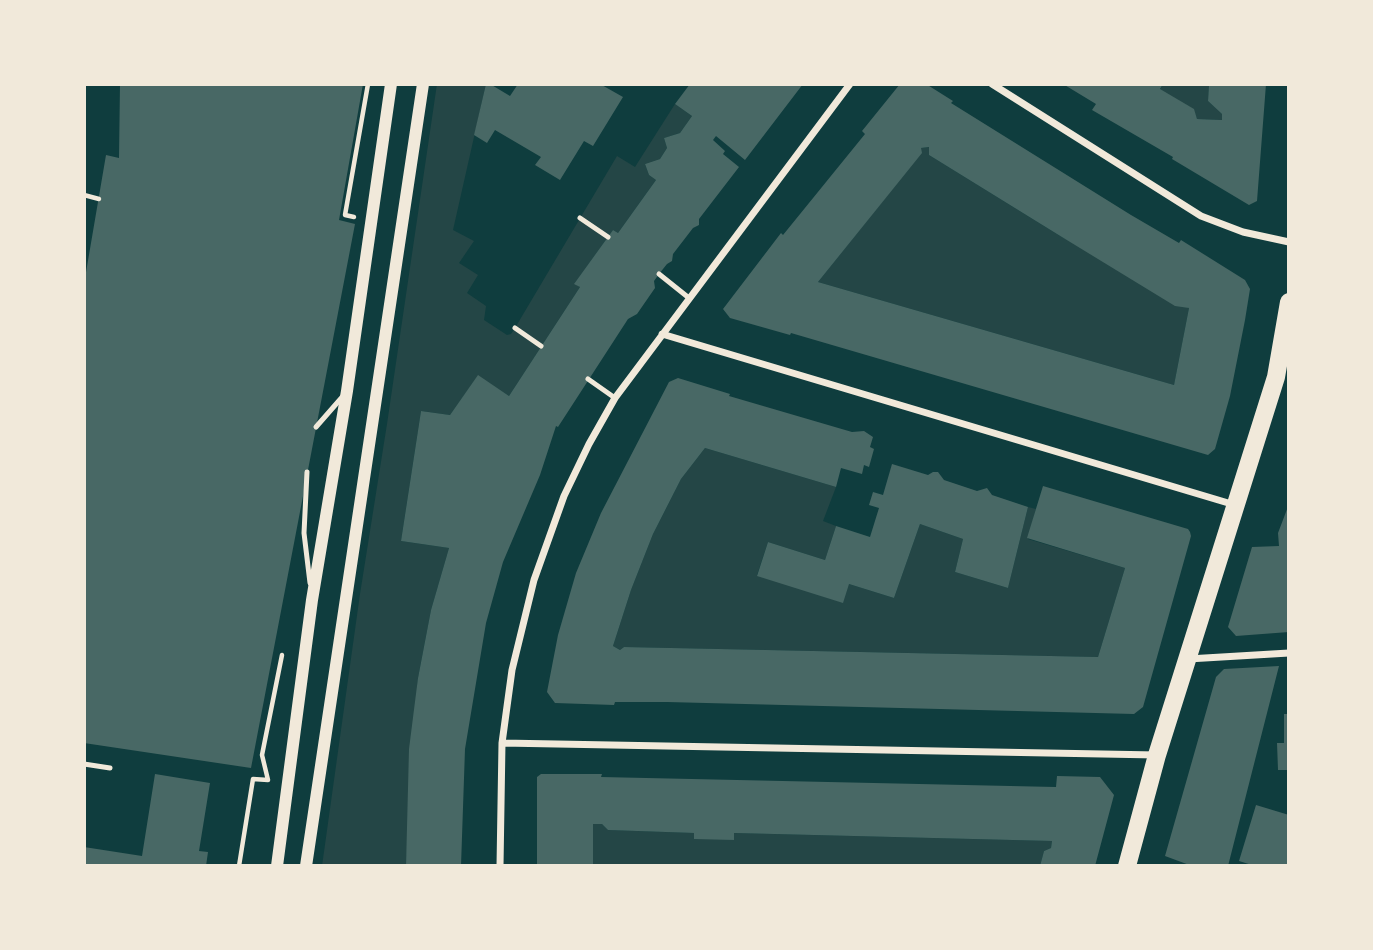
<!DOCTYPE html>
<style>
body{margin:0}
#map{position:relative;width:1373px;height:950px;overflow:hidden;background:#0f3d3e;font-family:"Open Sans",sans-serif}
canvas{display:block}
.frame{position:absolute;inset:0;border:86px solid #f1e9da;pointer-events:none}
</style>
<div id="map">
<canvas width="1373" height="950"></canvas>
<div class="frame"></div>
</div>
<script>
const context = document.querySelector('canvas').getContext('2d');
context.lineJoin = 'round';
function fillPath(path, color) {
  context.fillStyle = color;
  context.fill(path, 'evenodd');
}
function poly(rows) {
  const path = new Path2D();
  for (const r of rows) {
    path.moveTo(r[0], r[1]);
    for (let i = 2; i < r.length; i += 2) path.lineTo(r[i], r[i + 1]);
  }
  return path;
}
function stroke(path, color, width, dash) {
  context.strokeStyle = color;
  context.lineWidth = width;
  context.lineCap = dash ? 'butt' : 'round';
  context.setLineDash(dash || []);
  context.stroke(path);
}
const green = poly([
 [437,84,486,84,453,230,474,241,459,263,478,275,467,293,486,306,484,320,507,335,511,334,515,328,617,156,635,167,675,104,692,116,680,133,664,138,667,148,660,159,645,164,649,175,656,180,618,233,613,230,575,283,580,287,509,396,478,376,450,415,421,411,401,541,449,548,431,610,418,678,406,866,322,866,360,594,387,424],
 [1163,84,1209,84,1208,101,1222,114,1222,120,1197,119,1193,109,1160,90],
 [929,147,929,155,1057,234,1189,308,1174,385,818,282,921,153,921,148],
 [705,448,836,487,823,521,836,526,825,560,768,542,757,575,849,584,894,598,920,524,963,539,955,572,1008,588,1028,507,1036,509,1028,539,1125,568,1098,657,624,647,620,650,613,646,631,590,653,534,681,479],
 [593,824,602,824,608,830,694,833,734,840,734,833,1052,841,1051,848,1044,851,1040,866,593,866]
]);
const building = poly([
 [120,84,363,84,339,220,355,224,251,768,84,743,84,284,106,155,119,158],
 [486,84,490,84,510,96,518,84,600,84,623,97,593,146,584,141,560,180,535,165,541,157,495,130,487,143,474,135],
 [690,84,803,84,745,160,716,136,713,140,725,151,723,154,739,167,699,219,699,225,693,228,673,254,672,261,667,264,659,274,654,281,655,288,637,314,628,319,558,427,556,426,540,475,503,562,486,623,465,749,461,866,406,866,409,749,418,678,431,610,449,548,401,541,421,411,450,415,478,375,509,396,580,287,574,284,613,230,618,233,656,180,649,175,645,164,660,159,667,148,664,138,680,133,692,116,675,104],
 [900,84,926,84,953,101,951,103,1131,215,1179,243,1181,240,1245,280,1250,289,1245,320,1230,396,1215,449,1208,455,791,333,790,335,730,318,723,309,781,233,783,235,865,134,862,131],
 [929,147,929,155,1057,234,1175,306,1189,308,1174,385,818,282,922,153,921,148],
 [1063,84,1163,84,1160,89,1194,109,1197,119,1222,120,1222,114,1208,101,1209,84,1266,84,1257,201,1249,205,1172,159,1173,157,1092,110,1096,104],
 [678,378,730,394,729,396,852,432,864,431,873,437,870,447,874,449,869,467,864,465,862,474,841,468,836,487,705,448,681,479,653,534,631,590,613,646,620,650,624,647,1098,657,1125,568,1027,538,1043,486,1188,529,1190,532,1191,536,1143,707,1134,714,667,702,615,702,614,705,555,703,547,692,558,635,576,573,601,513,669,382],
 [892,464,928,475,933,472,938,472,944,480,977,491,987,488,992,495,1028,507,1008,588,955,572,963,539,920,524,894,598,849,584,843,603,757,576,768,542,825,560,836,526,870,537,879,508,869,505,873,492,883,495],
 [1289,504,1289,632,1236,636,1228,627,1252,547,1279,546,1278,533],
 [1279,666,1228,866,1192,866,1165,856,1216,677,1224,669],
 [1284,714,1289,714,1289,770,1278,770,1277,743,1284,743],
 [155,774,210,783,199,851,208,852,206,866,84,866,84,847,142,856],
 [541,774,602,774,601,777,1056,787,1057,776,1100,777,1114,795,1095,866,1040,866,1044,851,1051,848,1052,841,734,833,734,840,694,839,694,833,608,830,602,824,593,824,593,866,537,866,537,777],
 [1256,805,1289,815,1289,866,1255,866,1239,861]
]);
const path = poly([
 [84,195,99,199],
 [354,217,345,215,368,84],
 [239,866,253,779,268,780,262,755,282,655]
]);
const service = poly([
 [580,218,608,237],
 [659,274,689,298],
 [515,328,541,346],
 [588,379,615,398],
 [316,427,344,395],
 [307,472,304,533,310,583],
 [84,764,110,768]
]);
const minor = poly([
 [992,84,1201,216,1243,232,1289,242],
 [662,334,1235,505],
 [1188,659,1289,653],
 [502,743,1157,755],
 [500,866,502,743,512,670,534,580,564,496,589,444,615,398,850,84]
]);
const tertiary = poly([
 [277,866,312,600,347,391,391,84],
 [306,866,423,84]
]);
const primary = poly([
 [1127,866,1157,755,1276,377,1289,302]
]);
fillPath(green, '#244646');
fillPath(building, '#486865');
stroke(path, '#f1e9da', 4.5);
stroke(service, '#f1e9da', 5);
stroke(minor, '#f1e9da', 7);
stroke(tertiary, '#f1e9da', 12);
stroke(primary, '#f1e9da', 18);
</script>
